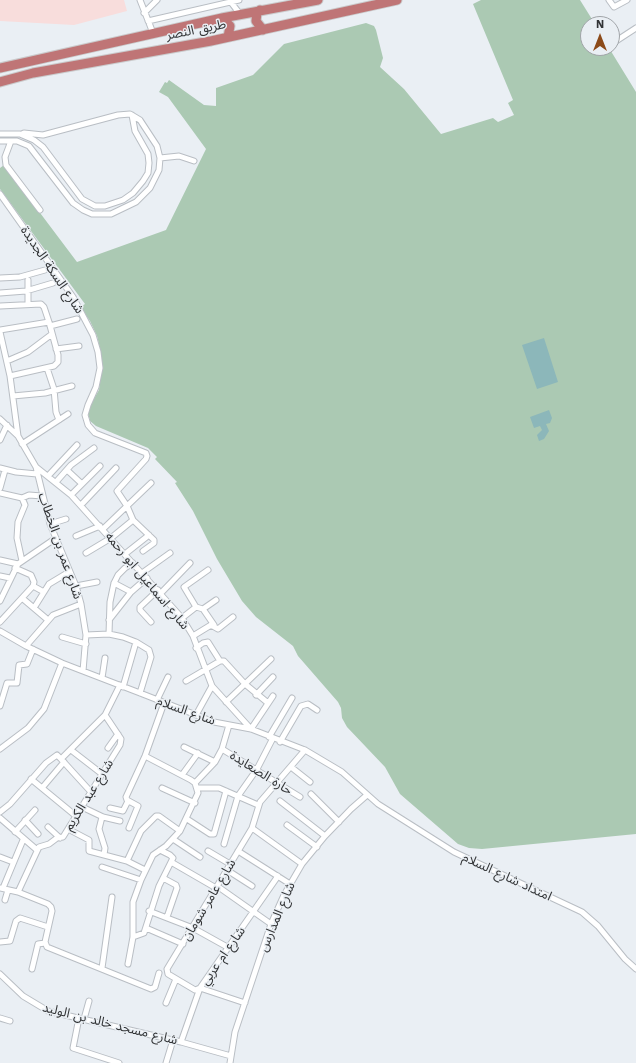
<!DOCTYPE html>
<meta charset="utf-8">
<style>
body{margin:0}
#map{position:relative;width:636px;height:1063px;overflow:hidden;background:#eaeff4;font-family:"Work Sans",sans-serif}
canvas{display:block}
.north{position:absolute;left:580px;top:16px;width:40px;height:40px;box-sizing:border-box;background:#eaeff4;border:1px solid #a0a4a8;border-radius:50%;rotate:0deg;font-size:11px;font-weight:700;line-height:16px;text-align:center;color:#323436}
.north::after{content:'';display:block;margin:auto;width:14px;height:18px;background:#8c4a19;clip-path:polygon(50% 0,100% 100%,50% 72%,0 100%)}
</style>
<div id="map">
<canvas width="636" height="1063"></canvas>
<div class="north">N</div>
</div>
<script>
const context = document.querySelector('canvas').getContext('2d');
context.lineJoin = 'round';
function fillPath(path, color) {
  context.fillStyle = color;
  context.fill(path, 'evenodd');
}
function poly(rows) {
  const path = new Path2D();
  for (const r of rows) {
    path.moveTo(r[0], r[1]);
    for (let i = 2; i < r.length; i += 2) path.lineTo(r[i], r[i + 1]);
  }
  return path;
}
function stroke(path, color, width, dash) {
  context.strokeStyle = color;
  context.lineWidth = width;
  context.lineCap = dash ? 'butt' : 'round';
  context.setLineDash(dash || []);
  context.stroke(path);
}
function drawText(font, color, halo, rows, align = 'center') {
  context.font = font + ' "Work Sans","Noto Sans Arabic",sans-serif';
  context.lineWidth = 3;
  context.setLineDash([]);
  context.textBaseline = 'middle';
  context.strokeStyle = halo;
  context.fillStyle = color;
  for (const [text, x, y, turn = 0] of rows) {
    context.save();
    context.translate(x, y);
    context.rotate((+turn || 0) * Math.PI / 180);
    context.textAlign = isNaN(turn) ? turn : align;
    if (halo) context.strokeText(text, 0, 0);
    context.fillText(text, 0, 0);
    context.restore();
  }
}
const medical = poly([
 [0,0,124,0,127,11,74,25,0,21]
]);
const green = poly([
 [481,0,580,0,595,24,588,24,588,48,609,48,636,92,636,834,482,849,469,848,458,844,400,794,385,767,347,727,342,718,341,708,338,702,298,656,293,646,256,617,242,601,217,559,193,511,175,483,177,482,155,459,157,457,148,448,96,426,90,421,88,413,90,405,99,390,101,372,99,344,97,336,90,321,80,307,85,304,0,189,0,168,4,165,77,262,166,230,206,149,168,97,159,92,165,82,167,83,169,80,204,105,216,106,216,88,253,75,284,44,366,23,374,26,376,30,383,58,380,67,404,89,441,134,493,118,498,122,514,115,508,103,513,100,473,4]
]);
const water = poly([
 [544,338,558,382,537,389,522,345],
 [549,410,552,418,550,423,546,424,549,431,544,439,539,441,537,435,542,430,540,426,534,428,530,417]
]);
const street = poly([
 [140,0,153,33],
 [609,0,614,7,627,0],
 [230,1,240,14],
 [144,13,157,0],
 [148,21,239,0],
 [613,43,636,28],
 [0,134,20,134,34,140,43,147,82,199,95,206,105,206,123,200,133,193,143,181,148,173,149,163,148,154,135,131,132,115],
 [0,141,17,141,29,146,73,203,83,210,92,214,111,214,136,202,150,188,159,170,160,158,157,146,140,120,130,114,118,115,43,135,24,133,22,134],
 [11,141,5,157,6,165,40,210],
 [160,158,179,156,194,161],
 [0,194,73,297,93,335,98,352,100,368,96,387,88,405,85,415,88,425,95,433,146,453,147,456,146,459,117,491,127,506,133,520,154,540,154,543,143,551],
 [0,278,20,277,45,270],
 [28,280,28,304],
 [0,293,26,291,53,283],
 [0,306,41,304,44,307,49,322,58,355,58,362,54,366,10,376],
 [50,326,77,319],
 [0,330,49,322],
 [0,332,10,376,18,436,36,467,50,524,76,586,81,604,86,635,83,671],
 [56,349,79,346],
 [7,361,28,352,52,334],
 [47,368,54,389,56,412,59,420],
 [13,396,45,393,72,386],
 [0,419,18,436],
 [0,440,7,425],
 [22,444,68,414],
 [36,467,71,495,182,618,193,636,212,686,251,729,273,696],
 [0,468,16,472,37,474],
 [67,470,82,484],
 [48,476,77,445],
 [56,482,71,465,94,448],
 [0,488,5,470],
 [0,493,22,498],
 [71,495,100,466],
 [22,498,29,495,42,496],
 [81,505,116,468],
 [50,524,66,519],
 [103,529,151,483],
 [76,536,100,526],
 [86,553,111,538,133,520],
 [125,554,149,535],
 [0,560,18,564],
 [22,561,17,538,18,522,25,505,22,498],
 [142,573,170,553],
 [0,576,10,578],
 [114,583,131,592],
 [33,586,44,592],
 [76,586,97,582],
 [161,593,190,563],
 [22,598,48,620],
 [0,601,18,564,56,538],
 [196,607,184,587,208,570],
 [196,607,203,609,214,625],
 [34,608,49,584,69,572],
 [203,609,216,600],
 [182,618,196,607],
 [109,620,131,592,147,578],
 [0,622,33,586,34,582,31,575,15,568],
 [151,622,140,610,140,607,158,590],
 [0,631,26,646,62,663,140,693,214,722,251,729,305,750,342,772,378,804,454,852,582,912,598,926,625,959,636,969],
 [109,634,110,602,114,583,118,575,125,568,133,563],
 [86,635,109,634,123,637,136,642,149,650,151,657,140,693],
 [193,636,211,625,218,629,233,617],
 [62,637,86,644],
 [26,646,53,615,81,604],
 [196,648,203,643,208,642,220,661],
 [102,678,105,658],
 [186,681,220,661,224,661,245,684,268,703],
 [123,687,136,642],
 [256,695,273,677],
 [157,700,168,677],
 [226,702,271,659],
 [0,706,7,683,17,683,19,665,27,664,33,649],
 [196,715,212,686],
 [269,737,292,698],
 [280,742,301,706,308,704,317,710],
 [184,747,215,762],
 [108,748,118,734],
 [0,749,28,728,44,709,62,663],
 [222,749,300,797],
 [71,750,102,774],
 [61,759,91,792],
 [291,767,310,782],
 [182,775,198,753],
 [31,779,76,816],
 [195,783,215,762,222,749,229,725],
 [42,788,64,762],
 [162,788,195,803],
 [197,788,219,788,258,805],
 [311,794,339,822],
 [280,801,325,836],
 [82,807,103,817,120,821],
 [110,808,123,811,128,801],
 [0,812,10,804,46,763,57,755,61,759,105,715],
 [102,817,99,829,105,848,104,855],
 [0,818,37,850],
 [187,819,210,834,214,834,226,791],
 [25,820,38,834],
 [287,825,317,847],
 [48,827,60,838],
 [129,828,138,806,127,800,126,797,145,756,164,703],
 [252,828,302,864],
 [68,829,89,840,89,851,127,861,145,870],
 [15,832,35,810],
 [173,839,200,857],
 [224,844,238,796,257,769,273,738],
 [208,851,230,864],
 [238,851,290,884],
 [0,857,13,862],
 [127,861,141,831,156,816,159,816,180,831],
 [171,862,216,888],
 [102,867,141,880],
 [227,870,252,886],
 [163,878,176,885,177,888,167,917],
 [217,886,271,924],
 [0,888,18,892,48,904,51,907,52,911,45,942,47,947,151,989,155,987,159,973],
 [3,888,23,840],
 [18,892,39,847,49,844,57,838,63,837,120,745,121,739,105,715,120,685],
 [5,900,8,890],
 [149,911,193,928,229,948],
 [146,928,183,944],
 [133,937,144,933,159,886,173,858,170,855,160,850],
 [0,942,10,941,16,921,20,918,48,927],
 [128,964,133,937,133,902,141,880,153,855,166,846,180,831,198,793,195,783,191,780,145,756],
 [102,968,112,897],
 [32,969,38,944,45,943],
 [0,974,23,996,48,1011,181,1042,231,1056],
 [166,1003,176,979],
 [245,1003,200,988,195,990,168,974,167,969,252,828,260,802,305,750],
 [0,1018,10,1021],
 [79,1018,73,1048,119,1063],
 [84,1019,89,1001],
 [181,1042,200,988,278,876],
 [166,1063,173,1040],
 [230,1063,235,1032,271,924,284,895,302,864,325,836,351,809,367,795]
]);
const highway = poly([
 [260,10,257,13,256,21,263,30],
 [222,18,230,26,228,37],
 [0,68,222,18,318,0],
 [0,82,33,73,211,41,397,0]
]);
const streetNames = [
 ["طريق النصر",196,30,-11],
 ["شارع السكة الجديدة",52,270,56],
 ["شارع عمر بن الخطاب",60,546,71],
 ["شارع اسماعيل ابو رحمه",147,581,50],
 ["شارع السلام",186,711,20],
 ["حارة الصعايدة",261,773,32],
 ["شارع عبد الكريم",89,795,-58],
 ["امتداد شارع السلام",507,877,25],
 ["شارع عامر شومان",209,900,-59],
 ["شارع المدارس",277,917,-67],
 ["شارع ام عربي",223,956,-55],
 ["شارع مسجد خالد بن الوليد",110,1024,14]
];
fillPath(medical, '#f8dddc');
fillPath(green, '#abc9b3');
fillPath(water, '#8cb7ba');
stroke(street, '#b9bec4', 7);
stroke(highway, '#cacacb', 11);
stroke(street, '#fff', 5);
stroke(highway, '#bf7576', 9);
drawText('13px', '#323436', '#eaeff4', streetNames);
</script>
